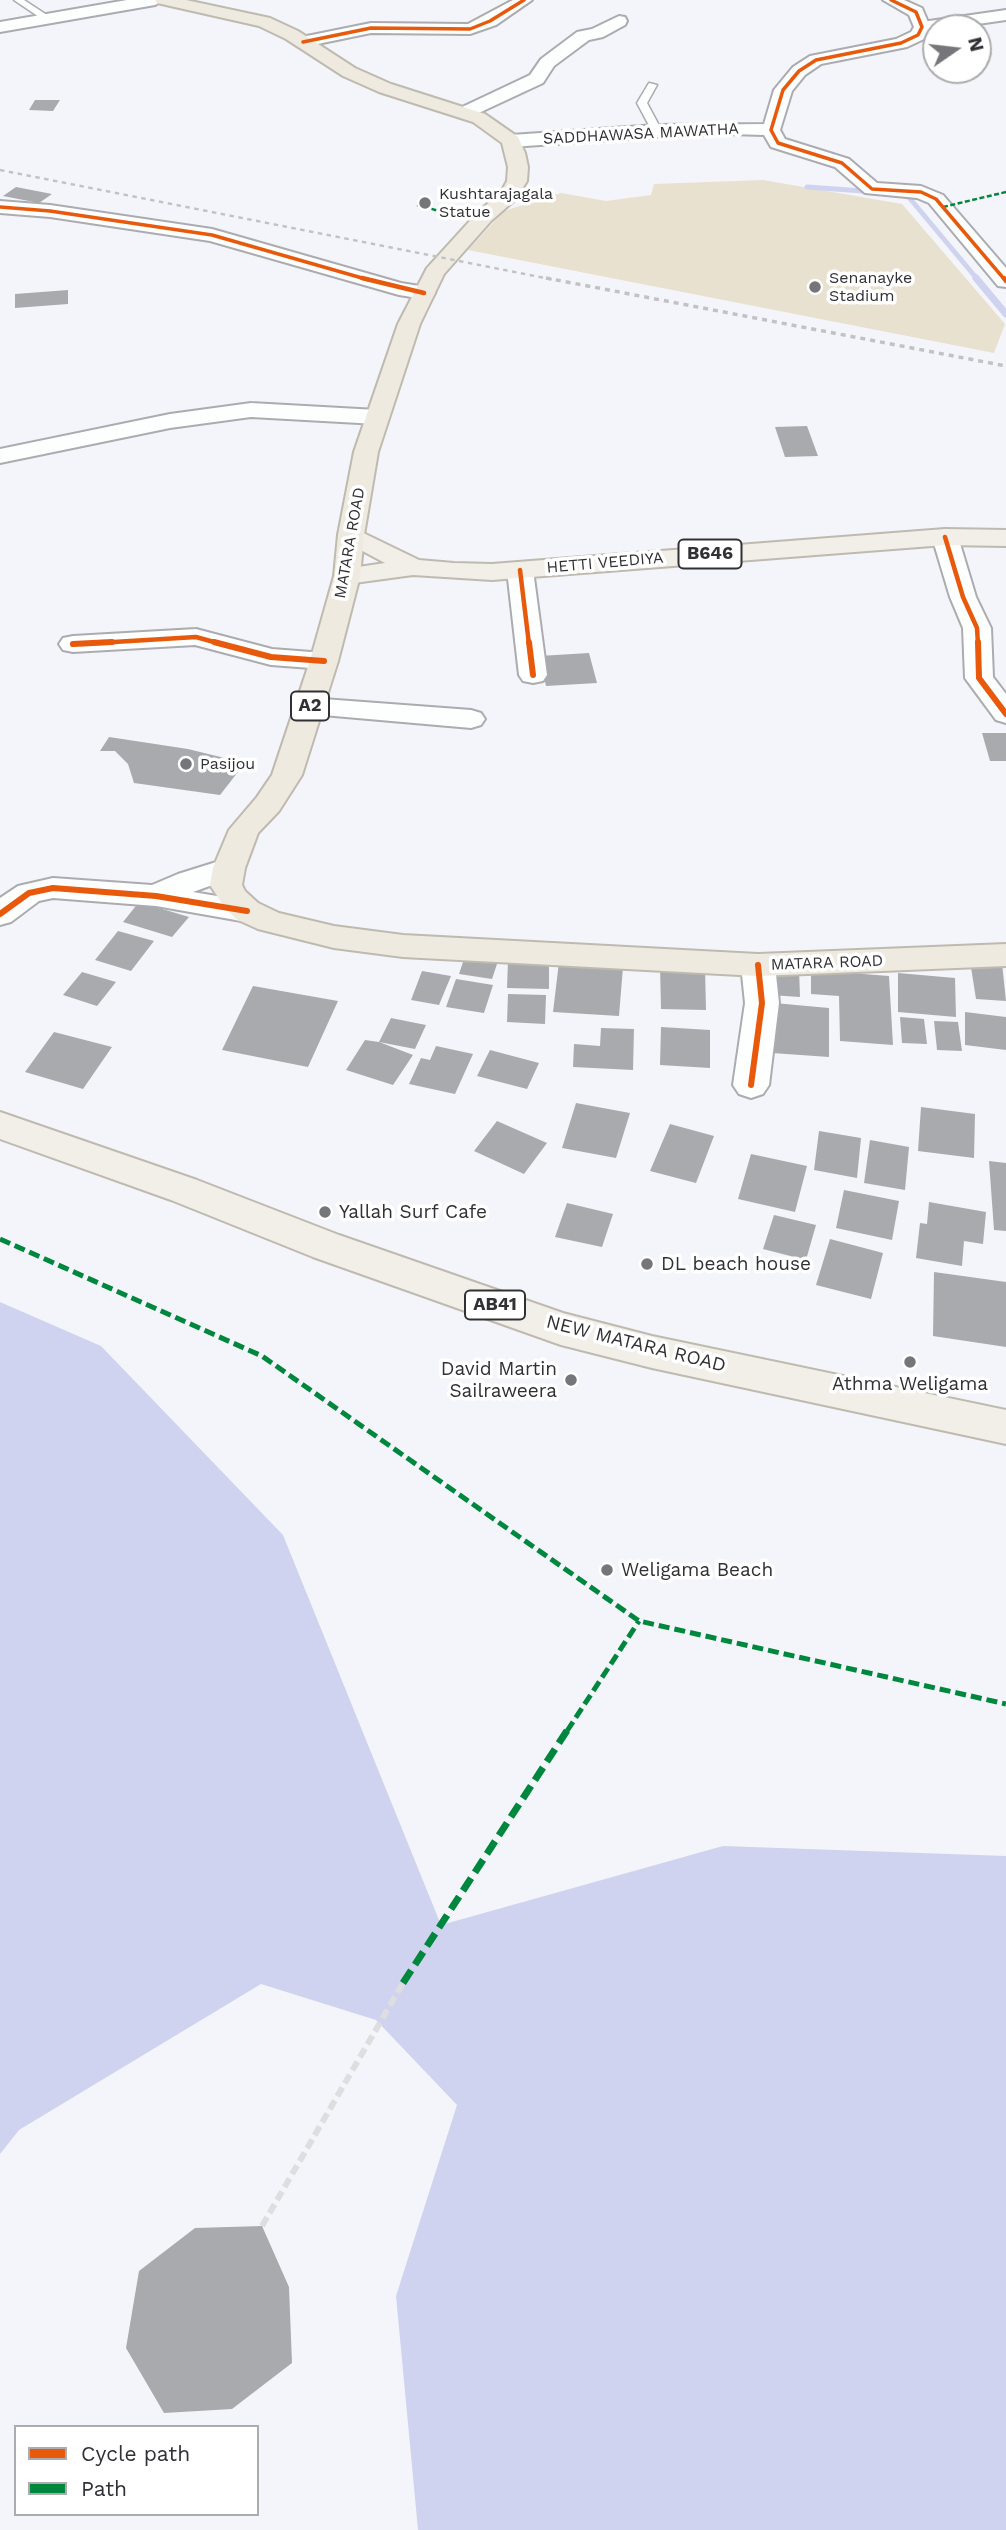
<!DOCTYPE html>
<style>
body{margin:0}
#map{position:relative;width:1006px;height:2530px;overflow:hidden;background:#f4f5fa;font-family:"Work Sans",sans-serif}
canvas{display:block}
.legend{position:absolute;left:14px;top:2425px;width:245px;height:91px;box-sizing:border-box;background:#fff;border:2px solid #acacae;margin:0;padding:9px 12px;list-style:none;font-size:21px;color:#303035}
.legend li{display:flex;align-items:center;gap:14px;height:35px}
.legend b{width:35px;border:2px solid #acacae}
.north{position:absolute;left:922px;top:14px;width:70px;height:70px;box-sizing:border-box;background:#fff;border:2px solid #acacae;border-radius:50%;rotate:76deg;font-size:19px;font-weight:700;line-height:28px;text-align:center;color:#303035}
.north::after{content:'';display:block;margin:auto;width:24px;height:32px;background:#75757a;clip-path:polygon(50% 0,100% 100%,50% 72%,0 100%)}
</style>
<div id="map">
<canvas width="1006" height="2530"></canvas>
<ul class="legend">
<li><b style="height:9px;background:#e8590c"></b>Cycle path</li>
<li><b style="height:9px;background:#00873e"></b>Path</li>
</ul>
<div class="north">N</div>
</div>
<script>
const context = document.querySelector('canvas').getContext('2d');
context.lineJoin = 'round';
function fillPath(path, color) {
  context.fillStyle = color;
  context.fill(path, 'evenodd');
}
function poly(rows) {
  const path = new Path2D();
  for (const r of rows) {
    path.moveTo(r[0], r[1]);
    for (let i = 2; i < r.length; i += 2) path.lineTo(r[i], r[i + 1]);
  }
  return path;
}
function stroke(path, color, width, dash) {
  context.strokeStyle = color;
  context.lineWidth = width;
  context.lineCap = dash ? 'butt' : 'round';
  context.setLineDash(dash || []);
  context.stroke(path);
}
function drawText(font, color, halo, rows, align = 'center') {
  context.font = font + ' "Work Sans",sans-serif';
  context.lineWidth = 7;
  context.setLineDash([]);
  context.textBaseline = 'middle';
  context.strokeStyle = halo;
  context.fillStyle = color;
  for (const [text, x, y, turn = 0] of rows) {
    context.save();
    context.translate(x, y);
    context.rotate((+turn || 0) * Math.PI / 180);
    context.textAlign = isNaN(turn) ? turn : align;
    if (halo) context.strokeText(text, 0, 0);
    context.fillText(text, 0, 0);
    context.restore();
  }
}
const green = poly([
 [763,180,902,204,1005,324,994,353,468,250,504,211,561,193,606,201,651,195,654,184]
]);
const water = poly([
 [0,1302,101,1346,283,1535,441,1925,723,1846,1006,1856,1006,2530,418,2530,396,2296,457,2105,376,2020,261,1984,19,2130,0,2154]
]);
const streamFar1 = poly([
 [807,187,877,192],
 [897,194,907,195,978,280]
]);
const stream = poly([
 [976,278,1006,314]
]);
const building = poly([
 [35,100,60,100,53,111,29,110],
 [16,187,52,194,39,203,3,196],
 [68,290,68,304,15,308,15,294],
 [807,426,818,456,785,457,775,427],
 [589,653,597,683,546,686,539,656],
 [982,733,1006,733,1006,761,990,761],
 [109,737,188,749,245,763,220,795,134,783,128,764,115,751,100,751],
 [139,902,189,917,172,937,123,922],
 [118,931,154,941,131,971,95,960],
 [465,956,498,961,492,979,459,974],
 [508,961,549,962,549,989,507,988],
 [970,961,1002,963,1006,1001,976,999],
 [559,962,623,967,619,1016,553,1012],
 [660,965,705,967,706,1010,661,1009],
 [770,967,799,969,800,997,770,995],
 [811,970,889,976,893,1045,840,1041,839,996,811,994],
 [422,971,451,976,439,1005,411,1000],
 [82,972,116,982,97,1006,63,995],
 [898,973,955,978,956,1017,898,1012],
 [456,979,493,985,484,1013,446,1007],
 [253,986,338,1001,308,1067,222,1050],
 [508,994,546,995,545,1024,507,1022],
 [774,1003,829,1008,829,1057,772,1053],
 [965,1012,1006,1017,1006,1050,965,1045],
 [900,1017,924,1019,927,1044,902,1043],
 [391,1018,426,1025,415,1049,379,1042],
 [934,1021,958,1022,962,1051,937,1050],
 [661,1027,710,1030,710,1068,660,1065],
 [601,1028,634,1029,633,1070,573,1067,574,1044,600,1046],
 [54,1032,112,1047,83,1089,25,1072],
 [365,1040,379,1042,413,1055,393,1085,346,1070],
 [436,1046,473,1054,455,1094,409,1084,421,1058,430,1060],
 [490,1050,539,1063,527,1089,477,1076],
 [576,1103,630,1113,616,1158,562,1148],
 [921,1107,975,1114,974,1158,918,1151],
 [497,1121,547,1143,524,1174,474,1151],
 [670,1124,714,1136,696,1183,650,1171],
 [819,1131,861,1138,857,1178,814,1170],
 [870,1140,909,1147,905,1190,864,1183],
 [751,1154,807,1166,795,1212,738,1199],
 [989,1161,1006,1163,1006,1231,994,1230],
 [844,1190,899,1201,892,1240,836,1228],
 [929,1202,986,1212,983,1244,964,1241,962,1266,916,1258,920,1223,927,1224],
 [567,1203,613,1214,602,1247,555,1237],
 [774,1215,816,1225,806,1260,763,1249],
 [830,1239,883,1253,871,1299,816,1285],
 [934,1272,1006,1282,1006,1347,933,1336],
 [262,2226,289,2287,292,2363,232,2409,164,2413,126,2348,139,2271,195,2228]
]);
const path = poly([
 [262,2226,403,1983]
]);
const service = poly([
 [14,0,24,0,50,17,42,19,14,0],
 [649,83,657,85,647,103,662,131,657,134,652,131,637,103,649,83]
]);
const minor = poly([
 [127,0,163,0,155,5,0,32,0,22,127,0],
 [513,0,532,0,496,25,470,34,371,33,303,47,294,42,297,38,371,23,468,24,513,0],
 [1006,10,1006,20,922,32,914,27,922,22,1006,10],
 [619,16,625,17,627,21,625,25,603,37,589,40,554,66,543,83,470,117,464,118,455,113,458,109,530,75,541,59,577,32,592,29,619,16],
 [251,403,377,410,385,412,389,417,385,422,377,424,251,417,170,428,0,463,0,449,170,414,251,403],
 [945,529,954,532,958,537,976,597,991,628,993,677,1006,694,1006,723,996,720,965,678,963,628,950,597,932,537,936,532,945,529],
 [520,562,529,564,533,570,547,675,543,681,533,683,523,681,519,675,507,570,511,564,520,562],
 [196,629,272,649,324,653,334,655,338,661,334,667,324,669,271,665,195,645,73,652,63,650,59,644,63,638,73,636,196,629],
 [310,698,471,710,481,713,485,719,481,725,471,728,300,713,296,707,300,701,310,698],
 [229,858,240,861,245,868,240,875,193,892,258,903,263,911,258,919,247,922,156,906,53,898,39,901,11,922,0,925,0,898,18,886,53,878,152,885,178,874,229,858],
 [758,954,770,957,775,965,779,1003,769,1085,763,1094,751,1098,739,1094,733,1085,745,1003,741,965,746,957,758,954]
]);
const tertiary = poly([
 [883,0,904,0,922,8,930,27,924,39,907,47,821,64,805,75,792,91,780,130,785,139,849,159,877,183,921,186,943,195,1006,268,1006,287,998,286,929,203,917,198,865,193,835,167,771,147,764,135,729,134,657,137,511,147,502,141,511,135,657,125,764,124,774,90,793,67,810,56,896,39,911,32,914,27,909,15,883,0],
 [0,201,50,205,212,229,401,283,432,288,435,293,432,298,424,299,399,295,210,241,50,217,0,213,0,201]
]);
const primary = poly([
 [351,527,419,560,454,563,492,564,945,529,1006,530,1006,546,945,545,492,580,413,575,347,584,338,582,334,576,338,570,385,563,342,540,338,535,342,530,351,527],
 [0,1112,197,1180,339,1235,563,1313,652,1336,1006,1410,1006,1444,652,1368,561,1345,313,1257,171,1200,0,1139,0,1112]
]);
const trunk = poly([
 [155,0,186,0,270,18,298,31,355,68,391,84,485,114,518,137,525,153,528,167,527,181,516,199,491,221,444,274,420,324,378,452,364,535,360,576,338,661,302,775,279,811,258,833,245,868,242,885,245,891,258,903,279,913,334,926,403,935,758,954,1006,944,1006,966,758,976,403,957,334,948,258,929,236,919,223,905,210,885,213,868,229,830,257,797,272,775,310,661,334,576,338,535,354,452,398,324,427,268,477,213,501,192,507,181,508,167,502,143,473,122,379,92,343,76,286,39,259,26,157,3,155,0]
]);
const railFar1 = poly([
 [0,170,555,280]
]);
const rail = poly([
 [546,278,1006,366]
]);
const quietFar2 = poly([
 [417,205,443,212,484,217],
 [943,207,1006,192]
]);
const quietFar1 = poly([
 [0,1239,262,1356,639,1621,1006,1704],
 [567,1731,639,1621]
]);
const quiet = poly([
 [403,1983,568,1729]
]);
const cyclewayFar2 = poly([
 [891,0,916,12,922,27,918,35,901,43,816,60,799,71,783,90,771,130,778,143,842,163,872,189,921,192,936,199,1005,280],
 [303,42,371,28,470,29,490,21,524,0],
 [0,207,50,211,212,235,369,280]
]);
const cyclewayFar1 = poly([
 [362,278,424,293],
 [1004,278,1006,281],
 [945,537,963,597,977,628,978,644],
 [520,570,529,644],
 [81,644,196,637,221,644]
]);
const cycleway = poly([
 [214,642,271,657,324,661],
 [529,642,533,675],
 [978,642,979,678,1006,714],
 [73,644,112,642],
 [0,914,29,893,53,888,156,896,247,911],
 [751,1085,762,1003,758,965]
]);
const markers = [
 [425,203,7,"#75757a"],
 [815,287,7,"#75757a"],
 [186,764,7,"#75757a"],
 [325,1212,7,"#75757a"],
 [647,1264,7,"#75757a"],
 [910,1362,7,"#75757a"],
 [571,1380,7,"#75757a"],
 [607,1570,7,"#75757a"]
];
const farStreetnames = [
 ["SADDHAWASA MAWATHA",641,134,-3],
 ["MATARA ROAD",350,543,-80],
 ["HETTI VEEDIYA",605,563,-5],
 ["MATARA ROAD",827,963,-2]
];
const farPoinames = [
 ["Kushtarajagala",439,194],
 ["Statue",439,212],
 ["Senanayke",829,278],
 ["Stadium",829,296],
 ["Pasijou",200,764]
];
const shields = [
 [710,554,63],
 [310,706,38],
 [495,1305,60]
];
const shieldNames = [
 ["B646",710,554],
 ["A2",310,706],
 ["AB41",495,1305]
];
const poiNames = [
 ["Yallah Surf Cafe",339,1212],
 ["DL beach house",661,1264],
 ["David Martin",557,1369,"right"],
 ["Sailraweera",557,1391,"right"],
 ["Athma Weligama",910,1384,"center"],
 ["Weligama Beach",621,1570]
];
const streetNames = [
 ["NEW MATARA ROAD",636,1344,14]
];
fillPath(green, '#e9e1cf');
fillPath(water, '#cfd3ef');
stroke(streamFar1, '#cfd3ef', 5);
stroke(stream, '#cfd3ef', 7);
fillPath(building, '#a9aaae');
stroke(service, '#ababb0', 3);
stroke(minor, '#ababb0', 4);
stroke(tertiary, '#ababb0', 4);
stroke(primary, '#bfbaaf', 4);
stroke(trunk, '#bfbaaf', 4);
stroke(path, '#dedee0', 6, [10, 5]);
fillPath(service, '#fdfefe');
fillPath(minor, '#fdfefe');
fillPath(tertiary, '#fdfefe');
fillPath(primary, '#f1efe8');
fillPath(trunk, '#eeeae0');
stroke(railFar1, '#c2c2c4', 2.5, [4.5, 4.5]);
stroke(rail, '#c2c2c4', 3.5, [5, 5]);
stroke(quietFar2, '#00873e', 2.5, [5, 2.5]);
stroke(quietFar1, '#00873e', 5, [11, 5]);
stroke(quiet, '#00873e', 7, [15, 7]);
stroke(cyclewayFar2, '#e8590c', 3.5);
stroke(cyclewayFar1, '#e8590c', 4.5);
stroke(cycleway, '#e8590c', 6);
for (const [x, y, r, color] of markers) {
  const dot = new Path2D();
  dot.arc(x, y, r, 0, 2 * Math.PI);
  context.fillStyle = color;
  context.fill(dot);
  stroke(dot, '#fff', 2.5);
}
drawText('16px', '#303035', '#fff', farStreetnames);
drawText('16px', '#303035', '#fff', farPoinames, 'left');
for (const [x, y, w] of shields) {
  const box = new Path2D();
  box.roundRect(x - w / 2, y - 14.5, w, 29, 5);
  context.fillStyle = '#fff';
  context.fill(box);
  stroke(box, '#303035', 2);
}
drawText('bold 18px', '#303035', null, shieldNames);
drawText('19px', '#303035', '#fff', poiNames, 'left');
drawText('19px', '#303035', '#fff', streetNames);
</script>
